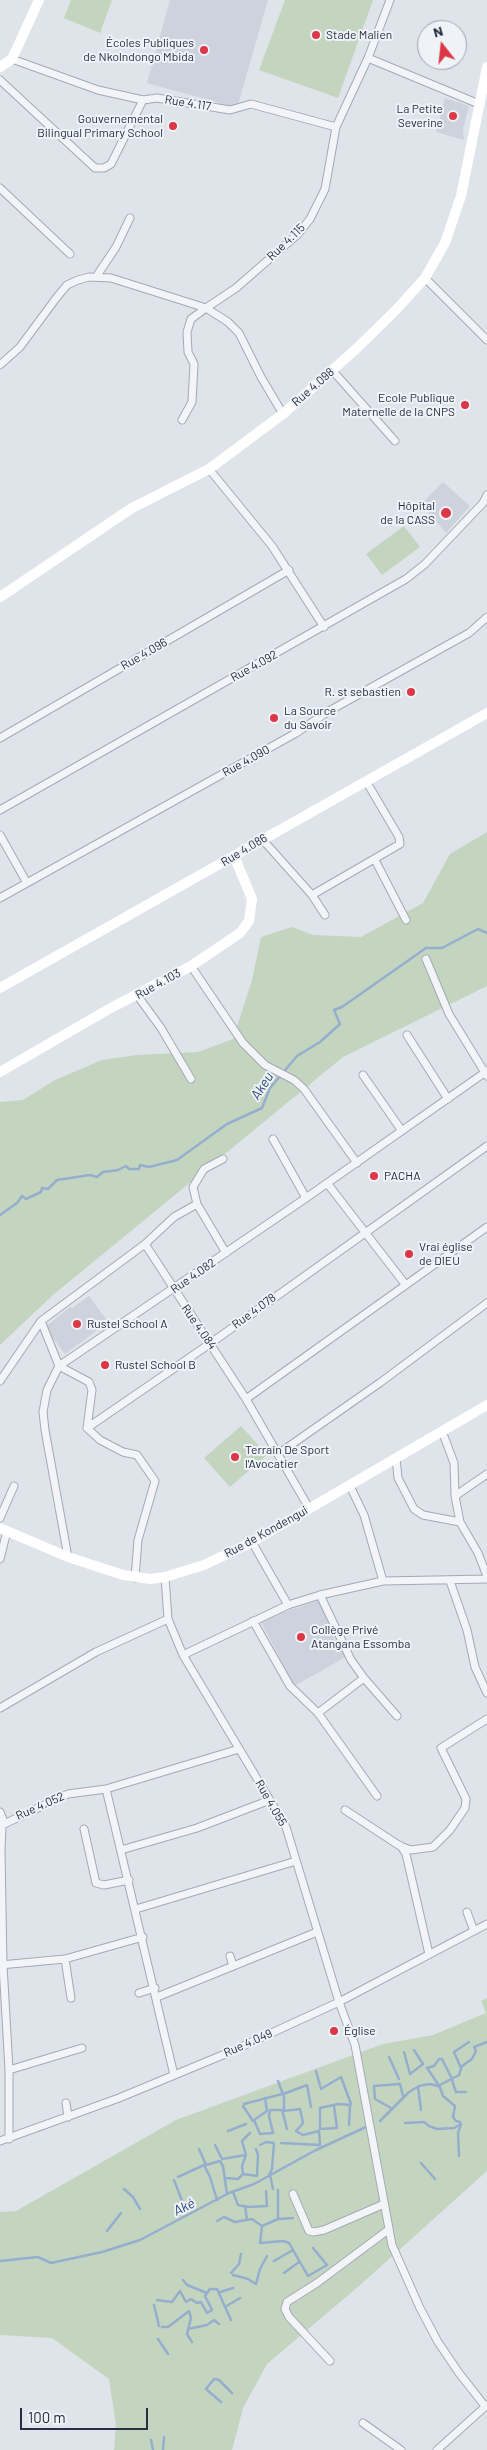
<!DOCTYPE html>
<meta charset="utf-8">
<style>
body{margin:0}
#map{position:relative;width:487px;height:2450px;overflow:hidden;background:#dfe3ea;font-family:Barlow,sans-serif}
canvas{display:block}
.north{position:absolute;left:417px;top:20px;width:50px;height:50px;box-sizing:border-box;background:#eff2f7;border:1px solid #9fa4af;border-radius:50%;rotate:344deg;font-size:14px;font-weight:700;line-height:20px;text-align:center;color:#262f43}
.north::after{content:'';display:block;margin:auto;width:18px;height:22px;background:#dc3747;clip-path:polygon(50% 0,100% 100%,50% 72%,0 100%)}
.scale{position:absolute;left:20px;top:2408px;width:128px;height:22px;box-sizing:border-box;border:2px solid #262f43;border-top:0;padding-left:6px;font-size:15px;line-height:18px;white-space:nowrap;color:#262f43;-webkit-text-stroke:4px #eff2f7;paint-order:stroke}
</style>
<div id="map">
<canvas width="487" height="2450"></canvas>
<div class="north">N</div>
<div class="scale">100 m</div>
</div>
<script>
const context = document.querySelector('canvas').getContext('2d');
context.lineJoin = 'round';
function fillPath(path, color) {
  context.fillStyle = color;
  context.fill(path, 'evenodd');
}
function poly(rows) {
  const path = new Path2D();
  for (const r of rows) {
    path.moveTo(r[0], r[1]);
    for (let i = 2; i < r.length; i += 2) path.lineTo(r[i], r[i + 1]);
  }
  return path;
}
function stroke(path, color, width, dash) {
  context.strokeStyle = color;
  context.lineWidth = width;
  context.lineCap = dash ? 'butt' : 'round';
  context.setLineDash(dash || []);
  context.stroke(path);
}
function drawText(font, color, halo, rows, align = 'center') {
  context.font = font + ' Barlow,sans-serif';
  context.lineWidth = 4;
  context.setLineDash([]);
  context.textBaseline = 'middle';
  context.strokeStyle = halo;
  context.fillStyle = color;
  for (const [text, x, y, turn = 0] of rows) {
    context.save();
    context.translate(x, y);
    context.rotate((+turn || 0) * Math.PI / 180);
    context.textAlign = isNaN(turn) ? turn : align;
    if (halo) context.strokeText(text, 0, 0);
    context.fillText(text, 0, 0);
    context.restore();
  }
}
const built = poly([
 [170,0,268,0,237,108,147,83],
 [445,98,469,106,463,129,464,140,436,132],
 [443,482,470,506,446,533,421,504],
 [89,1296,108,1322,65,1354,48,1331,48,1325,70,1307,72,1308],
 [320,1600,337,1647,340,1646,346,1657,294,1686,260,1620]
]);
const green = poly([
 [71,0,112,0,100,33,64,18],
 [285,0,373,0,338,98,259,70],
 [404,526,420,547,382,575,366,554],
 [487,832,487,986,343,1057,53,1295,0,1345,0,1102,23,1100,53,1081,102,1060,137,1055,198,1052,233,1039,252,980,261,937,292,927,313,935,361,937,423,903,450,854],
 [241,1426,267,1455,230,1487,204,1458],
 [487,1998,487,2171,359,2286,267,2364,243,2408,232,2450,114,2450,116,2425,109,2379,52,2338,0,2335,0,2212,16,2211,176,2120,383,2044,433,2035,486,2013,481,2001]
]);
const stream = poly([
 [0,1215,17,1203,22,1196,26,1199,41,1192,42,1188,48,1189,57,1180,90,1175,97,1177,103,1172,118,1170,126,1166,129,1169,139,1169,140,1165,149,1167,177,1160,227,1124,262,1108,270,1088,297,1056,320,1042,340,1024,334,1010,342,1007,426,948,442,948,478,929,487,933],
 [404,2052,410,2074,423,2064,414,2050],
 [389,2057,399,2079],
 [461,2068,454,2052,469,2042],
 [316,2071,321,2089,341,2077,351,2104],
 [452,2080,456,2092,466,2092],
 [278,2081,284,2097,284,2111,300,2109,303,2123,296,2131,303,2135,319,2131,320,2145,281,2143],
 [438,2084,427,2068,434,2066,439,2059,442,2059,451,2077],
 [439,2085,443,2096,455,2106,453,2117,456,2121,460,2122],
 [418,2087,421,2110],
 [265,2098,267,2111,254,2120,260,2134,273,2133,269,2116,270,2110,282,2110,287,2129],
 [244,2104,286,2093,307,2085,311,2107],
 [243,2106,253,2121],
 [334,2106,337,2128,320,2129,320,2108,338,2104,350,2105,349,2125],
 [391,2108,375,2099,374,2086,400,2084,403,2096],
 [380,2121,409,2092,419,2086,430,2084,438,2086,459,2075,462,2066,472,2059,476,2051,474,2047,487,2042],
 [405,2123,424,2122,429,2126,437,2129,454,2128,461,2124],
 [228,2131,246,2124],
 [215,2145,222,2159,246,2155],
 [260,2145,266,2142,274,2143,272,2169,269,2175],
 [199,2149,206,2165,220,2161,223,2166,227,2194],
 [459,2156,458,2133,461,2124],
 [421,2163,435,2179],
 [243,2174,242,2166,246,2155,242,2141,250,2133],
 [270,2175,273,2189],
 [178,2177,204,2165,210,2177,217,2200],
 [225,2178,238,2179,243,2174,257,2176,258,2155,256,2149],
 [174,2180,184,2206],
 [124,2189,133,2197,140,2209],
 [278,2190,278,2219],
 [233,2192,238,2205,248,2207,267,2206,266,2191],
 [245,2206,247,2220],
 [217,2221,224,2217,235,2222,252,2219,262,2226],
 [262,2226,260,2243,283,2241,289,2243,308,2276,327,2265,313,2248],
 [262,2226,278,2219,293,2218],
 [107,2231,121,2213],
 [0,2261,38,2257,51,2263,102,2252,140,2240,229,2193,254,2184,316,2150,366,2127],
 [274,2261,293,2250],
 [231,2273,239,2264,241,2254],
 [284,2273,299,2262],
 [233,2275,248,2279,256,2284,260,2269,267,2256],
 [183,2280,187,2285,207,2293],
 [220,2292,233,2288],
 [157,2300,172,2302,180,2291,186,2302,191,2299,197,2303,201,2302,207,2313,212,2310,205,2296,210,2289,217,2289,231,2320],
 [154,2305,159,2326],
 [225,2307,240,2298],
 [162,2327,168,2327,189,2311,191,2318,187,2334,192,2342],
 [188,2329,207,2325,214,2320,219,2324],
 [158,2339,168,2354],
 [221,2402,206,2389,214,2379,219,2380,232,2393],
 [151,2440,153,2450],
 [163,2450,164,2437]
]);
const street = poly([
 [368,58,479,104],
 [12,59,98,90,143,100,157,98,230,110,251,104,336,127],
 [0,80,95,168,104,168,111,164,143,100],
 [0,188,70,254],
 [96,277,116,247,130,218],
 [425,278,487,340],
 [0,365,20,347,57,297,67,285,78,280,89,277,111,278,206,308],
 [332,370,395,441],
 [283,414,261,377,239,333,228,322,206,308,236,288,298,234,310,219,325,189,336,127,368,58,390,0],
 [182,420,192,402,194,364,188,352,187,332,191,319,206,308],
 [209,469,272,546,324,627],
 [0,738,289,570],
 [0,810,406,579,425,564,483,503,487,495],
 [0,835,27,883],
 [262,839,312,895,400,844,399,837,366,781],
 [375,860,406,920],
 [312,895,325,915],
 [0,898,296,733,329,711,469,633,487,617],
 [426,959,449,1014,487,1076],
 [191,966,243,1043,265,1065,294,1080,304,1089,357,1163],
 [137,995,161,1028,191,1079],
 [407,1035,448,1099],
 [363,1075,402,1131],
 [273,1139,306,1198],
 [223,1159,204,1169,193,1187,197,1204,226,1253],
 [327,1183,405,1284],
 [145,1244,174,1217,197,1204],
 [41,1321,59,1366,89,1382,92,1390,87,1428,211,1343,487,1146],
 [0,1381,41,1321,145,1244,246,1399,309,1508],
 [246,1399,487,1227],
 [87,1428,100,1440,123,1452,137,1455,155,1481,138,1540,135,1578],
 [442,1431,454,1463,455,1496],
 [278,1454,381,1382,487,1303],
 [396,1458,398,1478,414,1509,423,1515,460,1522,478,1553,487,1576],
 [350,1486,364,1515,383,1581],
 [0,1518,14,1486],
 [460,1522,455,1496,487,1474],
 [252,1542,288,1605],
 [68,1557,45,1430,43,1412,47,1390,59,1366,306,1198,487,1071],
 [0,1559,7,1531],
 [450,1581,467,1630,475,1667,487,1693],
 [320,1595,351,1660,364,1678,397,1716],
 [168,1619,183,1655,286,1827,339,2002,355,2045,392,2245,420,2308,438,2342,459,2373,485,2406],
 [253,1621,290,1686,318,1713,377,1796],
 [183,1655,288,1605,320,1595,383,1581,487,1579],
 [0,1708,96,1652,168,1619,165,1577],
 [318,1713,364,1678],
 [106,1789,174,2075],
 [345,1810,400,1846,411,1850,433,1847,450,1830,465,1808,466,1799,441,1748,487,1719],
 [0,1812,4,1822],
 [84,1829,96,1883,104,1885,129,1880],
 [401,1846,406,1854,429,1954],
 [121,1850,197,1828,270,1800],
 [136,1909,296,1861],
 [467,1912,474,1931],
 [230,1956,233,1966],
 [65,1959,71,1998],
 [0,1965,65,1959,143,1937],
 [139,1993,155,1988],
 [157,1997,317,1932],
 [9,2070,82,2048],
 [66,2103,68,2117],
 [9,2139,9,2070,3,1965,1,1851,2,1825,68,1794,106,1789,239,1749],
 [0,2141,119,2098,230,2052,339,2002,487,1924],
 [293,2194,309,2231,313,2232,324,2230,384,2204],
 [330,2361,289,2317,285,2309,287,2302,317,2283,388,2230],
 [363,2423,401,2450],
 [437,2450,487,2405]
]);
const secondary = poly([
 [0,67,12,59,39,0],
 [0,597,132,508,209,469,283,414,355,350,395,311,425,278,445,243,461,196,487,67],
 [0,988,487,713],
 [0,1072,109,1009,191,966,240,933,249,921,252,899,234,856],
 [0,1528,68,1557,123,1575,150,1579,165,1577,204,1565,252,1542,487,1405]
]);
const markers = [
 [316,35,5,"#dc3747"],
 [204,50,5,"#dc3747"],
 [453,116,5,"#dc3747"],
 [173,126,5,"#dc3747"],
 [465,405,5,"#dc3747"],
 [446,513,6,"#dc3747"],
 [411,692,5,"#dc3747"],
 [274,718,5,"#dc3747"],
 [374,1176,5,"#dc3747"],
 [409,1254,5,"#dc3747"],
 [77,1324,5,"#dc3747"],
 [105,1365,5,"#dc3747"],
 [235,1457,5,"#dc3747"],
 [301,1637,5,"#dc3747"],
 [334,2031,5,"#dc3747"]
];
const poiNames = [
 ["Stade Malien",326,35],
 ["Écoles Publiques",194,43,"right"],
 ["de Nkolndongo Mbida",194,57,"right"],
 ["La Petite",443,109,"right"],
 ["Severine",443,123,"right"],
 ["Gouvernemental",163,119,"right"],
 ["Bilingual Primary School",163,133,"right"],
 ["Ecole Publique",455,398,"right"],
 ["Maternelle de la CNPS",455,412,"right"],
 ["Hôpital",435,506,"right"],
 ["de la CASS",435,520,"right"],
 ["R. st sebastien",401,692,"right"],
 ["La Source",284,711],
 ["du Savoir",284,725],
 ["PACHA",384,1176],
 ["Vrai église",419,1247],
 ["de DIEU",419,1261],
 ["Rustel School A",87,1324],
 ["Rustel School B",115,1365],
 ["Terrain De Sport",245,1450],
 ["l'Avocatier",245,1464],
 ["Collège Privé",311,1630],
 ["Atangana Essomba",311,1644],
 ["Église",344,2031]
];
const streetNames = [
 ["Rue 4.117",188,103,9],
 ["Rue 4.115",286,242,-44],
 ["Rue 4.098",313,387,-41],
 ["Rue 4.096",144,654,-30],
 ["Rue 4.092",254,666,-29],
 ["Rue 4.090",246,761,-29],
 ["Rue 4.086",244,850,-31],
 ["Rue 4.103",158,984,-29],
 ["Rue 4.082",193,1276,-35],
 ["Rue 4.078",254,1311,-36],
 ["Rue 4.084",199,1327,55],
 ["Rue de Kondengui",266,1532,-29],
 ["Rue 4.055",271,1803,60],
 ["Rue 4.052",40,1806,-24],
 ["Rue 4.049",248,2043,-24]
];
const waterNames = [
 ["Akeu",262,1086,-57],
 ["Aké",184,2207,-26]
];
fillPath(built, '#cdd2dc');
fillPath(green, '#c4d5bf');
stroke(stream, '#96aece', 2.5);
stroke(street, '#a4a9b5', 9);
stroke(street, '#f2f4f8', 7);
stroke(secondary, '#fff', 10);
for (const [x, y, r, color] of markers) {
  const dot = new Path2D();
  dot.arc(x, y, r, 0, 2 * Math.PI);
  context.fillStyle = color;
  context.fill(dot);
  stroke(dot, '#eff2f7', 2);
}
drawText('12px', '#262f43', '#eff2f7', poiNames, 'left');
drawText('12px', '#262f43', '#eff2f7', streetNames);
drawText('italic 14px', '#2c4b7b', '#eff2f7', waterNames);
</script>
